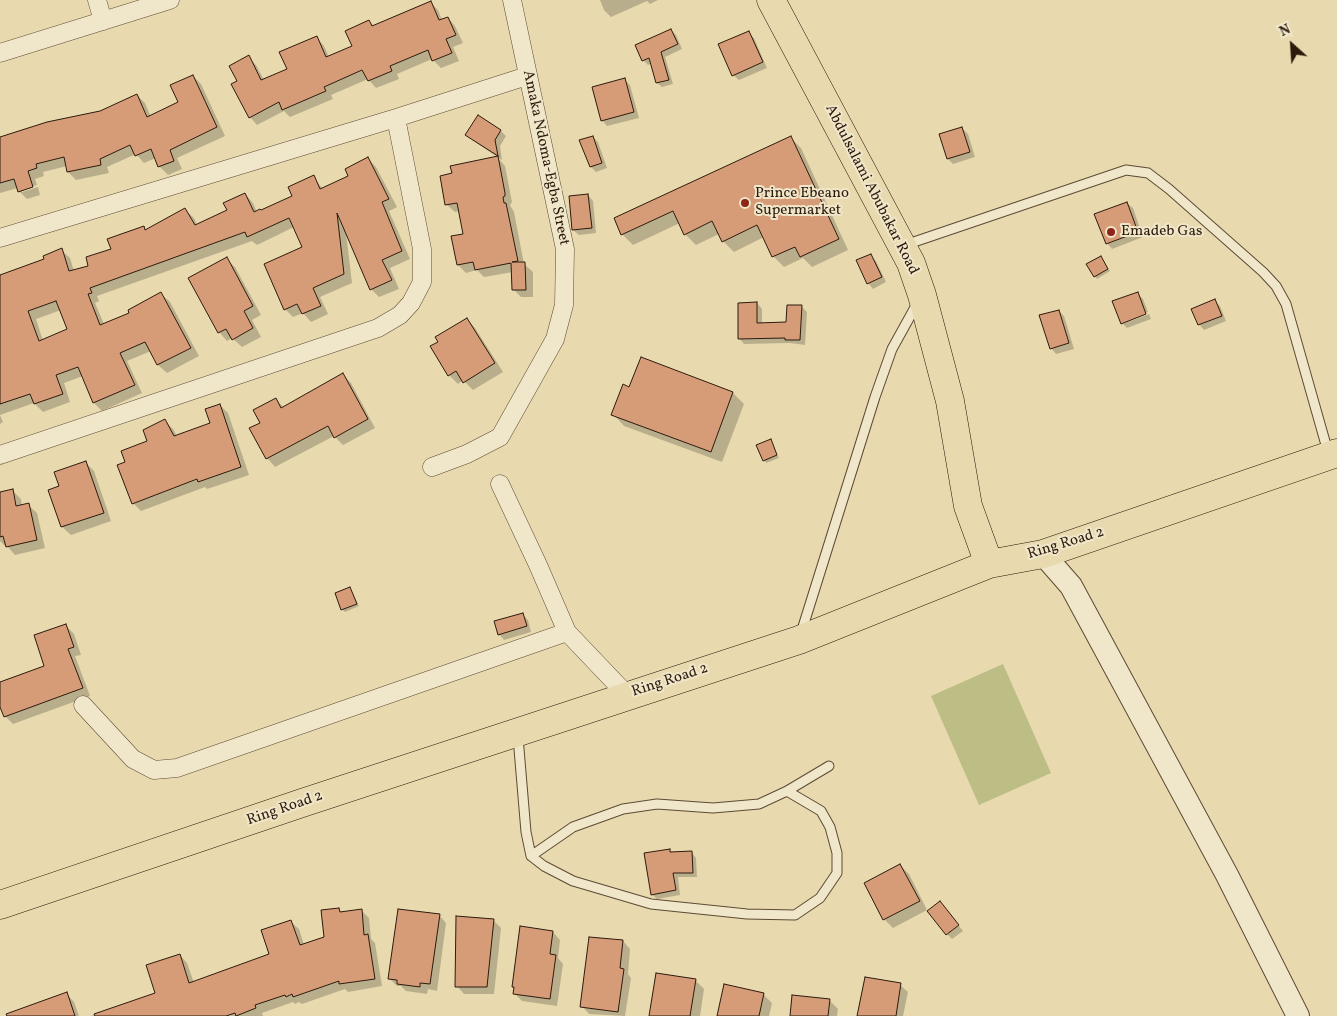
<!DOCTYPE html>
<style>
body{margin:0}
#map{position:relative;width:1337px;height:1016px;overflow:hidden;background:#e8daae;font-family:Vollkorn,serif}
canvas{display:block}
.north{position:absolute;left:1267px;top:20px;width:50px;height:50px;-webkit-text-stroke:4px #f0e7ca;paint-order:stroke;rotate:334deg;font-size:14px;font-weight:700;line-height:20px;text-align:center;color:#2d1a0d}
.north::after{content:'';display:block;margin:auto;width:18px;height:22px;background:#2d1a0d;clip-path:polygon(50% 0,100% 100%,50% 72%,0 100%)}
</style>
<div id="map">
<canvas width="1337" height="1016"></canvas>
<div class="north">N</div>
</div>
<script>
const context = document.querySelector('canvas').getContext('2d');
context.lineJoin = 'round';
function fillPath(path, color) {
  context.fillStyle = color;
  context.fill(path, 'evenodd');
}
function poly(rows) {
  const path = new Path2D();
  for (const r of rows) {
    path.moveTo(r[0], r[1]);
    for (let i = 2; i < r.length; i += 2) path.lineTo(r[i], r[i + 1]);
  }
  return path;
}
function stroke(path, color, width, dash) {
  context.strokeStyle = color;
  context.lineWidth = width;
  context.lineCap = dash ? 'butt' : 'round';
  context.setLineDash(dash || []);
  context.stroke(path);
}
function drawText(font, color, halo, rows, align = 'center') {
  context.font = font + ' Vollkorn,serif';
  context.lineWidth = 4;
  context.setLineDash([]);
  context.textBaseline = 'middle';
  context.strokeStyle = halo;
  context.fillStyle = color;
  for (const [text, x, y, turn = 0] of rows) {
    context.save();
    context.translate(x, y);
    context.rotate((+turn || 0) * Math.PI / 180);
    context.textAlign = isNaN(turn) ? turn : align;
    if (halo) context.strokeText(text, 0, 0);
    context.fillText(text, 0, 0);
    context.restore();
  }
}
const green = poly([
 [1003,664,1051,773,979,805,931,696]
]);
const shadow = poly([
 [600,0,658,0,650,4,647,1,611,17,604,10],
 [431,3,438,10,442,20,448,18,455,26,463,43,453,47,459,61,441,68,432,59,397,74,399,79,376,88,368,79,331,95,333,99,290,117,284,111,257,125,250,117,239,81,248,57,256,65,264,80,288,70,317,38,324,46,329,57,353,47,369,21,374,26],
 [671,30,676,35,682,49,665,57,673,84,662,87,657,83,652,63,648,65,643,60],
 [748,32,754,38,767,68,739,80,733,75],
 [193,76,201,84,225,136,177,158,182,169,168,175,160,167,156,158,144,163,136,154,107,167,109,173,76,180,68,172,67,166,43,172,44,176,35,179,37,185,22,189,22,192,38,187,40,195,27,199,19,191,18,188,0,193,0,138,100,112,137,95,145,103,151,117,180,103],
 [625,80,630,85,639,118,607,126,602,120],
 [962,128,968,134,975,157,953,164,948,159],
 [501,131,506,136,500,146,502,160,472,140,467,135],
 [593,137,598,142,607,168,596,172,591,167],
 [790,137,801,148,848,250,812,267,803,258,784,267,773,256,764,237,734,252,723,241,719,234,696,245,685,234,680,223,633,245,622,234],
 [498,158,505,166,512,202,510,205,514,212,524,264,533,272,533,297,521,297,513,289,513,272,484,277,477,270,466,273,458,265,464,235,460,211,455,212,446,204],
 [368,159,376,167,397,207,389,211,410,259,390,268,399,289,379,297,371,289,346,233,352,283,320,297,328,314,311,322,303,313,293,317,285,309,303,248,294,227,257,245,252,241,97,296,99,301,95,303,104,324,131,313,161,294,170,302,199,356,167,373,158,365,151,351,127,361,142,393,102,411,94,403,83,376,64,383,70,402,43,412,34,403,0,415,3,422,0,424,0,277,46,259,61,250,70,258,74,271,89,267,143,228,146,231,185,210,194,218,197,225,229,211,245,194,253,203,257,212,261,211,294,196,313,177,323,189,350,177],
 [61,310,68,330,43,341,36,319],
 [588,195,593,201,596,233,579,235,573,230],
 [1127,203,1133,208,1143,237,1112,249,1107,243],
 [870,255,876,261,886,282,873,289,868,283],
 [1101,258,1110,271,1097,279,1095,276],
 [226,259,235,267,261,315,252,320,261,337,242,347,232,338,227,341,219,332],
 [1137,293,1143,299,1148,312,1123,321,1123,324,1122,323],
 [1215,301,1220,306,1226,321,1204,330,1199,324],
 [757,303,762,309,762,324,787,323,801,306,807,312,805,345,790,343,744,344,739,338],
 [1059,311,1064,316,1074,349,1056,354,1051,348],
 [1149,314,1151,319,1127,328,1123,324],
 [467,319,475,328,503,372,473,390,463,380,458,384,449,375,440,342],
 [641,359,733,393,744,404,722,462,624,426,613,414,630,388],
 [343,375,351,383,375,428,343,445,334,436,275,467,267,458,261,423,276,399,284,408],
 [220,405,228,413,249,475,207,489,205,487,141,511,133,503,127,462,148,441,165,421,173,429,177,436,212,424],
 [770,441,779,458,766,463,758,446],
 [86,463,94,471,111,521,71,535,62,527,50,491,60,487],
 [12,490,21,499,22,506,28,505,37,513,45,548,15,555,7,546,5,546,0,541,0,493],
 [350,588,359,606,345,612,342,609],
 [522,614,528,620,531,632,504,640,499,634],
 [66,626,74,634,81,655,75,656,90,696,13,724,5,716,0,704,0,683,46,666],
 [669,850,672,853,692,853,696,858,697,877,678,877,680,895,657,899,652,894],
 [900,865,909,874,927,910,893,928,884,919,866,883],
 [945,908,963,931,952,939,947,934],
 [339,909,342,913,362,911,369,918,371,939,375,943,382,986,348,992,345,989,302,1004,299,1002,295,1004,293,1002,262,1013,263,1016,91,1016,156,994,180,955,187,963,194,983,270,955,291,922,299,929,304,945,325,937],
 [439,915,446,923,437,991,428,989,427,994,406,991,401,986,397,986,389,978],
 [493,920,501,928,494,994,464,994,457,986],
 [553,932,560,940,558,958,563,964,557,1006,522,1001,515,994,515,988,513,986],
 [623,941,630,949,628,974,631,978,625,1016,589,1014,582,1006],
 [696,981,704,989,700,1016,652,1016],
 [900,985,908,992,903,1016,858,1016],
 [67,994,74,1002,79,1016,33,1016],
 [763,994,772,1003,769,1016,718,1016],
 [830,1001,838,1009,837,1016,791,1016]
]);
const building = poly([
 [431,1,439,20,448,17,456,35,446,39,452,53,432,61,428,50,390,66,392,71,368,81,362,70,324,87,326,91,282,110,279,102,249,118,231,84,237,81,229,66,249,55,261,80,287,69,279,52,317,36,326,57,352,46,345,31,369,20,372,26,431,1],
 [671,29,678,44,661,52,669,80,656,83,649,58,642,61,635,45,671,29],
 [749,31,763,62,732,76,718,44,749,31],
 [193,75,217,127,170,150,174,161,158,167,151,149,135,156,130,145,100,159,101,165,67,172,64,157,36,164,37,168,28,171,33,187,18,192,14,179,0,183,0,137,47,122,100,111,137,94,147,117,178,102,170,85,193,75],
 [625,78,634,112,601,121,592,87,625,78],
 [478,115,501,130,495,140,498,156,465,135,478,115],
 [962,127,970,152,947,159,939,134,962,127],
 [593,136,602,163,590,167,579,140,593,136],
 [791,136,839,239,800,257,795,247,772,257,757,225,722,242,712,221,684,235,673,211,621,235,614,218,791,136],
 [498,156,505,193,505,196,503,197,504,203,506,203,518,261,512,262,525,262,526,290,512,290,511,263,475,270,473,262,457,265,451,236,463,234,457,203,445,205,440,176,452,173,450,166,498,156],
 [368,157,389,199,382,202,402,251,382,260,392,280,370,290,337,213,344,274,313,288,321,306,302,314,297,304,284,310,264,264,302,247,289,218,247,237,245,232,90,288,92,293,88,294,100,325,129,313,128,310,161,292,191,348,157,365,145,342,120,353,135,385,93,403,78,367,56,375,63,394,34,404,30,394,0,404,0,275,44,259,43,256,62,248,69,271,88,266,86,257,111,249,107,239,144,226,145,230,185,208,195,225,227,210,223,203,245,193,254,212,260,209,261,210,292,196,288,187,314,175,320,189,348,176,345,169,368,157],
 [56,301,67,329,39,341,28,311,56,301],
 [588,194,592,228,572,230,569,196,588,194],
 [1127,202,1138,232,1106,244,1094,214,1127,202],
 [871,254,882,277,867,284,856,260,871,254],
 [1101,256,1108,269,1094,277,1086,264,1101,256],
 [227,257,253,306,244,311,253,328,232,340,226,329,218,333,188,278,227,257],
 [1138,292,1146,314,1121,324,1112,301,1138,292],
 [1215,299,1222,316,1198,325,1191,309,1215,299],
 [757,302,757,323,786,322,787,305,802,305,800,340,785,340,785,338,738,339,738,303,757,302],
 [1059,310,1069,343,1050,349,1039,315,1059,310],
 [467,318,495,363,463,383,456,371,448,376,430,346,438,342,435,337,467,318],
 [641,357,733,392,711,452,611,415,623,384,629,387,641,357],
 [343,373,368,419,334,438,328,426,266,459,249,428,260,423,253,410,276,398,281,408,343,373],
 [220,404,241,467,198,482,197,479,132,504,117,465,125,462,121,451,147,441,143,430,165,419,174,436,210,423,205,409,220,404],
 [771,439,777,455,763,461,756,445,771,439],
 [86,461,104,513,61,527,48,490,59,486,54,472,86,461],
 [13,489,16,506,29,503,37,540,6,547,3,536,0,537,0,492,13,489],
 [350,587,357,604,341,610,335,593,350,587],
 [523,613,527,626,498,635,494,621,523,613],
 [66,624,74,647,68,649,83,688,4,717,0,707,0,682,44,666,34,635,66,624],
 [670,849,670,852,692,851,693,873,673,873,676,890,651,895,644,853,670,849],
 [900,864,920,901,883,920,864,883,900,864],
 [940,901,959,925,946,935,927,911,940,901],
 [339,908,340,912,362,909,364,935,368,934,375,979,339,984,339,981,293,997,292,994,286,997,285,995,255,1005,256,1008,236,1016,235,1013,226,1016,95,1016,94,1014,155,993,146,965,180,954,189,983,269,954,261,930,291,920,300,945,324,937,321,910,339,908],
 [398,909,440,914,430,984,420,983,420,987,397,984,397,980,388,979,398,909],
 [456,916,494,919,487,987,455,987,456,916],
 [520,926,553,931,550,954,556,955,550,999,513,994,514,987,512,987,520,926],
 [589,937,623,940,620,968,624,969,618,1012,580,1007,589,937],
 [656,973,696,979,690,1016,649,1016,656,973],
 [865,977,901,983,896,1016,857,1016,865,977],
 [724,984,764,993,759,1016,717,1016,724,984],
 [67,992,75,1016,7,1016,6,1014,67,992],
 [792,995,830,999,828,1016,790,1016,792,995]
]);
const service = poly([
 [905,245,1126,170,1148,173,1169,189,1263,272,1276,286,1286,304,1328,452],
 [801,633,875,397,892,349,918,302],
 [518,737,526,832,531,856,544,866,573,881,651,904,747,914,795,915,820,898,837,873,837,853,830,827,821,811,787,791],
 [531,856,573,827,623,809,657,804,713,808,759,804,787,791,829,766]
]);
const minor = poly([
 [97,0,103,21],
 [0,53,170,0],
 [0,238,396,118,527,76],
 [0,455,378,328,400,315,411,303,422,282,422,249,396,118],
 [432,467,467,454,500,437,555,339,564,305,565,249,512,0],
 [500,484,538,565,567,632,627,695],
 [83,705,133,759,154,770,177,768,567,632]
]);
const tertiary = poly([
 [1043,554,1071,586,1227,875,1298,1016]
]);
const primary = poly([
 [771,0,911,263,922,295,950,401,968,506,989,564],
 [0,905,302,803,799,640,989,564,1043,554,1337,453]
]);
const markers = [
 [745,203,5,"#8f2418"],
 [1111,232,5,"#8f2418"]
];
const streetNames = [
 ["Amaka Ndoma-Egba Street",545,158,78],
 ["Abdulsalami Abubakar Road",871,190,63],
 ["Ring Road 2",1066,544,-17],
 ["Ring Road 2",670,681,-18],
 ["Ring Road 2",285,809,-19]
];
const poiNames = [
 ["Prince Ebeano",755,194],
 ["Supermarket",755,211],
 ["Emadeb Gas",1121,232]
];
fillPath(green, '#bcbe86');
fillPath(shadow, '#0003');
fillPath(building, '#d69c78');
stroke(building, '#2d1a0d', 1);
stroke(service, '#5c4a35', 11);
stroke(minor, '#5c4a35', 19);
stroke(tertiary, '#5c4a35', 24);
stroke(primary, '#2d1a0d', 29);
stroke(service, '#f0e7ca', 9);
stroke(minor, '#f0e7ca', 18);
stroke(tertiary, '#f0e7ca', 22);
stroke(primary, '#e8daae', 28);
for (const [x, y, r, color] of markers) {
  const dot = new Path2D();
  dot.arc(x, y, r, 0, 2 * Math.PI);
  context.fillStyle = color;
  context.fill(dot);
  stroke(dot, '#f0e7ca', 2);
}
drawText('15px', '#2d1a0d', '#f0e7ca', streetNames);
drawText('15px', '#2d1a0d', '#f0e7ca', poiNames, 'left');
</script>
